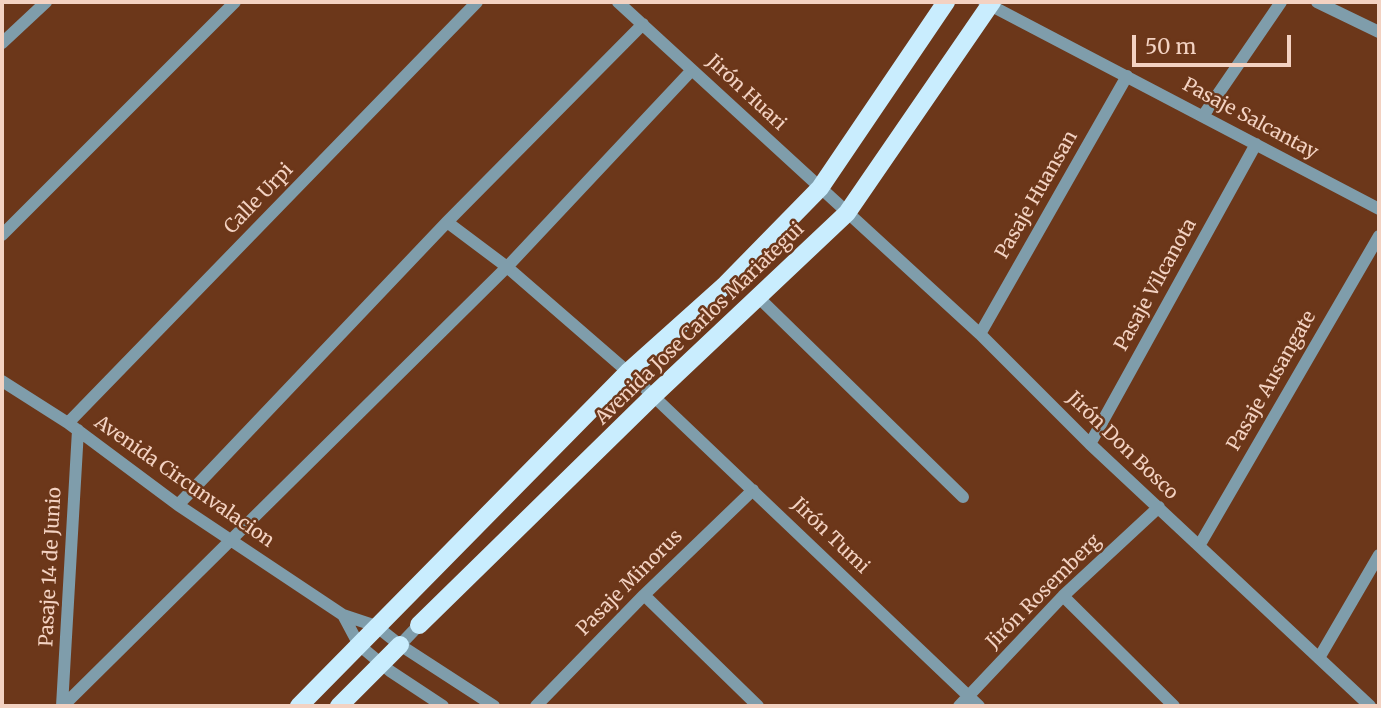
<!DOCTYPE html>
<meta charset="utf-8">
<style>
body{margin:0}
#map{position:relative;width:1381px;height:708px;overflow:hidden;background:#6c371a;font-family:Merriweather,serif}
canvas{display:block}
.frame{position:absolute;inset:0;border:4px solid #f3d2c2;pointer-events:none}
.scale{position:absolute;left:1132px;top:35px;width:159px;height:32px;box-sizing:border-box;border:4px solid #f3d2c2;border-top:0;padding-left:9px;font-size:21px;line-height:24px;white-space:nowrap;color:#f3d2c2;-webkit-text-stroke:5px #6c371a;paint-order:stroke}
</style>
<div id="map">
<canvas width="1381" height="708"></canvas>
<div class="frame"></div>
<div class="scale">50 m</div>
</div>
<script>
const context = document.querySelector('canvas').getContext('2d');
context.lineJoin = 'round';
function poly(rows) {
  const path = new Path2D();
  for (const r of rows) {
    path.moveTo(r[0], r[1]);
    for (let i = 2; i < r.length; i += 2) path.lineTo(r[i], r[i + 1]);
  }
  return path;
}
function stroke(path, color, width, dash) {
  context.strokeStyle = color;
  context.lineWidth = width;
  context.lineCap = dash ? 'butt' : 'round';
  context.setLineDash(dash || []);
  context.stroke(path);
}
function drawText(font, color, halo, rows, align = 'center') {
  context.font = font + ' Merriweather,serif';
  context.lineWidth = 5;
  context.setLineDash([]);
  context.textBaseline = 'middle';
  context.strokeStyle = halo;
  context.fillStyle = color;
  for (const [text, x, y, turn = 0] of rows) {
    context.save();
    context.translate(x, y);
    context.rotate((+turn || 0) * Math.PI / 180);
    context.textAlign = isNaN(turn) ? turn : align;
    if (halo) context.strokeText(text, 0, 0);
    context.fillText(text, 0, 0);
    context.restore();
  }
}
const minor = poly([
 [618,2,980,334,1090,444,1370,706],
 [984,2,1379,209],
 [1317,2,1379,32],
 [2,43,46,2],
 [1203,116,1281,2],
 [447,222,507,267,628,372,979,706],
 [2,235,235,2],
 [758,297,963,497],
 [980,334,1127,76],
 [2,381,68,423,178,505,343,615,376,626,400,645,494,706],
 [68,423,477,2],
 [1090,444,1256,144],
 [178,505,447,222,643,24],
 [1199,546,1379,236],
 [644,595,758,706],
 [1063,596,1174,706],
 [343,615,359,645,390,671,443,706],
 [400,645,419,625],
 [1319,658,1379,555],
 [62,706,78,430],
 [63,706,507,267,692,70],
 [536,706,644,595,753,490],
 [959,706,1063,596,1159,507]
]);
const major = poly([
 [419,625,652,397,847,213,992,2],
 [299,706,628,372,724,286,820,188,946,2],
 [339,706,400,645]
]);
const streetNames = [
 ["Jirón Huari",746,93,43],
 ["Pasaje Salcantay",1250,119,28],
 ["Pasaje Huansan",1037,195,-60],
 ["Calle Urpi",259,199,-46],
 ["Pasaje Vilcanota",1156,285,-61],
 ["Avenida Jose Carlos Mariategui",700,324,-44],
 ["Pasaje Ausangate",1272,381,-60],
 ["Jirón Don Bosco",1122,446,44],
 ["Avenida Circunvalacion",184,482,35],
 ["Jirón Tumi",830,536,44],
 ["Pasaje 14 de Junio",51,567,-87],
 ["Pasaje Minorus",630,583,-45],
 ["Jirón Rosemberg",1044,592,-45]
];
stroke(minor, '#7f9dab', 12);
stroke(major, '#c9edfe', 18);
drawText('19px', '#f3d2c2', '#6c371a', streetNames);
</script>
